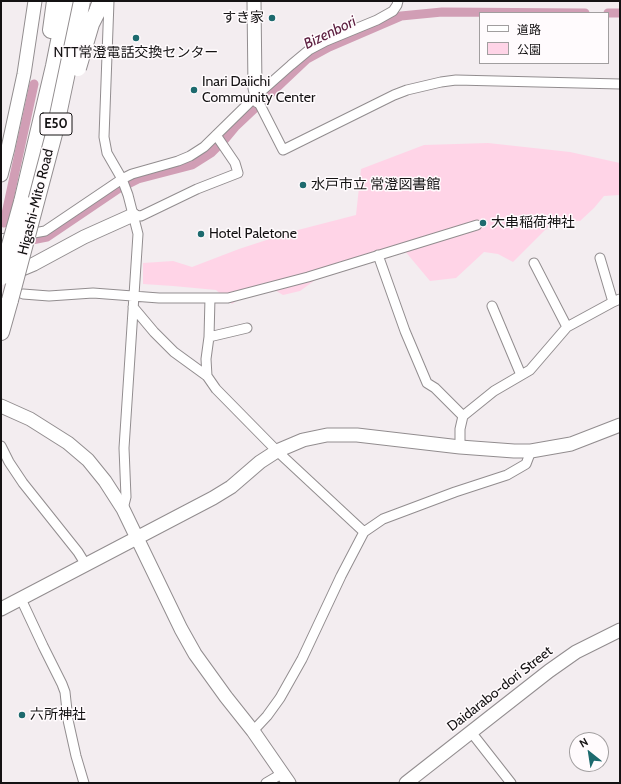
<!DOCTYPE html>
<meta charset="utf-8">
<style>
body{margin:0}
#map{position:relative;width:621px;height:784px;overflow:hidden;background:#f3edf0;font-family:Cabin,"Noto Sans JP",sans-serif}
canvas{display:block}
.frame{position:absolute;inset:0;border:2px solid #141213;pointer-events:none}
.legend{position:absolute;left:479px;top:12px;width:130px;height:52px;box-sizing:border-box;background:#fffbfd;border:1px solid #a19e9f;margin:0;padding:5px 7px;list-style:none;font-size:12px;color:#141213}
.legend li{display:flex;align-items:center;gap:8px;height:20px}
.legend b{width:20px;border:1px solid #a19e9f}
.north{position:absolute;left:569px;top:732px;width:40px;height:40px;box-sizing:border-box;background:#fffbfd;border:1px solid #a19e9f;border-radius:50%;rotate:330deg;font-size:11px;font-weight:700;line-height:16px;text-align:center;color:#141213}
.north::after{content:'';display:block;margin:auto;width:14px;height:18px;background:#1d6a6e;clip-path:polygon(50% 0,100% 100%,50% 72%,0 100%)}
</style>
<div id="map">
<canvas width="621" height="784"></canvas>
<div class="frame"></div>
<ul class="legend">
<li><b style="height:5px;background:#fff"></b>道路</li>
<li><b style="height:11px;background:#ffd4e7"></b>公園</li>
</ul>
<div class="north">N</div>
</div>
<script>
const context = document.querySelector('canvas').getContext('2d');
context.lineJoin = 'round';
function fillPath(path, color) {
  context.fillStyle = color;
  context.fill(path, 'evenodd');
}
function poly(rows) {
  const path = new Path2D();
  for (const r of rows) {
    path.moveTo(r[0], r[1]);
    for (let i = 2; i < r.length; i += 2) path.lineTo(r[i], r[i + 1]);
  }
  return path;
}
function stroke(path, color, width, dash) {
  context.strokeStyle = color;
  context.lineWidth = width;
  context.lineCap = dash ? 'butt' : 'round';
  context.setLineDash(dash || []);
  context.stroke(path);
}
function drawText(font, color, halo, rows, align = 'center') {
  context.font = font + ' Cabin,"Noto Sans JP",sans-serif';
  context.lineWidth = 3;
  context.setLineDash([]);
  context.textBaseline = 'middle';
  context.strokeStyle = halo;
  context.fillStyle = color;
  for (const [text, x, y, turn = 0] of rows) {
    context.save();
    context.translate(x, y);
    context.rotate((+turn || 0) * Math.PI / 180);
    context.textAlign = isNaN(turn) ? turn : align;
    if (halo) context.strokeText(text, 0, 0);
    context.fillText(text, 0, 0);
    context.restore();
  }
}
const green = poly([
 [488,143,570,152,620,163,620,195,604,196,594,208,580,221,554,221,513,262,498,254,484,252,456,278,430,281,399,244,340,262,300,291,283,295,263,283,232,304,216,290,173,286,143,284,143,263,173,261,192,267,239,249,294,231,356,215,361,169,424,145]
]);
const canal = poly([
 [608,13,620,13],
 [4,223,34,84],
 [1,246,47,237,118,189,138,179,192,165,211,153,225,139,235,127,307,59,329,47,401,16,442,12,585,13]
]);
const street = poly([
 [109,1,104,137,107,153,122,179,128,195,138,234,124,448,126,497,123,509],
 [258,101,283,150,394,95,407,90,441,82,456,80,620,84],
 [133,215,141,216,197,189,238,173,235,163,216,135],
 [1,239,45,231,122,179,132,174,178,161,190,156,204,147,256,96,291,65,309,50,326,41,377,20,393,11,397,5,398,1],
 [378,255,405,331,427,383,435,388,463,416],
 [600,258,613,302],
 [534,263,567,327],
 [23,294,49,296,93,293,159,298,228,298,308,277,477,225],
 [492,306,521,375],
 [133,307,154,332,174,352,207,376,216,389,277,451,364,532],
 [209,337,247,328],
 [207,376,206,359,209,337,210,298],
 [1,446,9,462,23,483,78,552,86,565],
 [460,447,460,429,463,416,494,391,530,370,567,327,613,302,620,299],
 [21,599,43,646,62,684,65,692,68,720,76,756,84,783],
 [253,731,267,716,280,698,302,659,341,576,364,532,383,519,455,492,507,475,526,464,531,451],
 [471,732,511,783],
 [266,783,283,773]
]);
const secondary = poly([
 [254,1,255,88,258,101],
 [1,175,8,148,24,74,35,1],
 [10,274,34,264,84,237,133,215],
 [1,406,30,419,68,443,88,460,105,481,123,509,181,629,195,654,226,697,253,731,289,783],
 [1,609,213,498,231,487,260,462,277,451,303,440,327,435,357,435,460,447,514,451,531,451,571,444,620,425],
 [406,783,549,671,576,652,620,630]
]);
const highway = poly([
 [96,14,101,1],
 [51,30,55,1],
 [22,202,54,66,67,1],
 [1,332,10,300]
]);
const highwayBridge = poly([
 [78,68,91,24,96,14],
 [1,277,22,202],
 [10,300,54,134,82,1]
]);
const markers = [
 [272,18,4,"#1d6a6e"],
 [136,38,4,"#1d6a6e"],
 [194,90,4,"#1d6a6e"],
 [303,185,4,"#1d6a6e"],
 [483,223,4,"#1d6a6e"],
 [201,234,4,"#1d6a6e"],
 [22,715,4,"#1d6a6e"]
];
const shields = [
 [56,124,32]
];
const shieldNames = [
 ["E50",56,124]
];
const poiNames = [
 ["すき家",264,18,"right"],
 ["NTT常澄電話交換センター",136,53,"center"],
 ["Inari Daiichi",202,82],
 ["Community Center",202,98],
 ["水戸市立 常澄図書館",311,185],
 ["大串稲荷神社",491,223],
 ["Hotel Paletone",209,234],
 ["六所神社",30,715]
];
const streetNames = [
 ["Higashi-Mito Road",36,202,-76],
 ["Daidarabo-dori Street",500,689,-38]
];
const waterNames = [
 ["Bizenbori",330,33,-26]
];
fillPath(green, '#ffd4e7');
stroke(canal, '#d19eb5', 9);
stroke(street, '#928d8f', 11);
stroke(secondary, '#928d8f', 15);
stroke(highway, '#928d8f', 18);
stroke(street, '#fff', 9);
stroke(secondary, '#fff', 13);
stroke(highway, '#fff', 16);
stroke(highwayBridge, '#928d8f', 18, []);
stroke(highwayBridge, '#fff', 16);
for (const [x, y, r, color] of markers) {
  const dot = new Path2D();
  dot.arc(x, y, r, 0, 2 * Math.PI);
  context.fillStyle = color;
  context.fill(dot);
  stroke(dot, '#fffbfd', 1.5);
}
for (const [x, y, w] of shields) {
  const box = new Path2D();
  box.roundRect(x - w / 2, y - 11, w, 22, 3);
  context.fillStyle = '#fffbfd';
  context.fill(box);
  stroke(box, '#141213', 1);
}
drawText('bold 13px', '#141213', null, shieldNames);
drawText('14px', '#141213', '#fffbfd', poiNames, 'left');
drawText('14px', '#141213', '#fffbfd', streetNames);
drawText('italic 15px', '#5d2041', '#fffbfd', waterNames);
</script>
